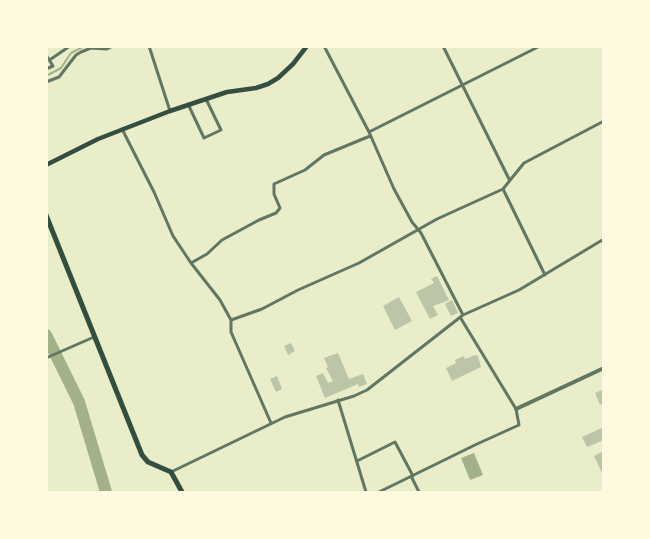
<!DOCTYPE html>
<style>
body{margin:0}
#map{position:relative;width:650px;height:539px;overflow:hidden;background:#e9edc9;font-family:Jost,sans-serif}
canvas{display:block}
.frame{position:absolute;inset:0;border:48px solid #fefae0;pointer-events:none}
</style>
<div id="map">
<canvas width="650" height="539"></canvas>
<div class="frame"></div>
</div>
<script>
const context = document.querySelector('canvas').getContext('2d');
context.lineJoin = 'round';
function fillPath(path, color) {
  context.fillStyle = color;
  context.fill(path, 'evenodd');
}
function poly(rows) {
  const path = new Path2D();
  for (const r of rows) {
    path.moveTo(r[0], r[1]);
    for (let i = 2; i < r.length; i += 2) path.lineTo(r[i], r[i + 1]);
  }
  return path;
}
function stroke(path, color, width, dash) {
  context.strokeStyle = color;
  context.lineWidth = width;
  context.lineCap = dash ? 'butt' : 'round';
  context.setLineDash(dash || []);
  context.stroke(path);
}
const water = poly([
 [474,453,483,475,470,480,461,458]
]);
const stream = poly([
 [46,76,61,68,71,53,85,46]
]);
const river = poly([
 [46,335,79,402,106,492]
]);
const building = poly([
 [437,276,449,300,433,306,438,315,430,319,416,292,434,283,431,279],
 [399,297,412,321,395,330,383,306],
 [452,300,458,313,451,316,445,304],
 [291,343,295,351,288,355,284,346],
 [338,353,349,379,363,374,367,384,359,387,358,384,325,398,316,376,323,373,328,383,333,381,326,368,328,367,324,358],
 [475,355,478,356,481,367,452,381,446,368,456,363,455,360,464,356,465,359],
 [277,376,282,389,276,392,270,379],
 [604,389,604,403,600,405,595,393],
 [604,427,604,440,587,447,582,437],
 [604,451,604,477,594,456]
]);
const minor = poly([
 [149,46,170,111],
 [324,46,369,132,394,189,412,222,421,233,463,315],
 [443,46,509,179],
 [46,55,53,66,46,69],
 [51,59,70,46],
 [46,82,59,77,76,55,81,52,91,48,107,49,113,46],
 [188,104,204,138,221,130,206,99],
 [122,129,154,192,173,236,191,263,220,300,231,320,231,332,271,423],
 [369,132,540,46],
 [503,189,545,275],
 [191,263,207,254,222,240,259,220,276,213,280,208,274,194,274,184,305,170,324,155,370,136],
 [231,320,262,309,298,290,359,263,437,219,503,189,524,163,604,121],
 [46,358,94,337],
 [338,400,366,492],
 [357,461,395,442,413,476],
 [171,472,285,417,354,396,367,390,463,315,519,290,604,239],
 [411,476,419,492],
 [379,492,477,444,519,425,516,409,460,317]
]);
const tertiary = poly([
 [516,409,604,368]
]);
const secondary = poly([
 [46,165,98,139,170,111,227,92,256,88,268,84,278,78,293,64,307,46]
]);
const primary = poly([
 [46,215,142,455,148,462,171,472,182,492]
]);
fillPath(water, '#a3b18a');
stroke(stream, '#a3b18a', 2);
stroke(river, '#a3b18a', 12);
fillPath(building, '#bcc5a7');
stroke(minor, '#617663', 3);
stroke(tertiary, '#617663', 4);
stroke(secondary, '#344e41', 4.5);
stroke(primary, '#344e41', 5);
</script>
